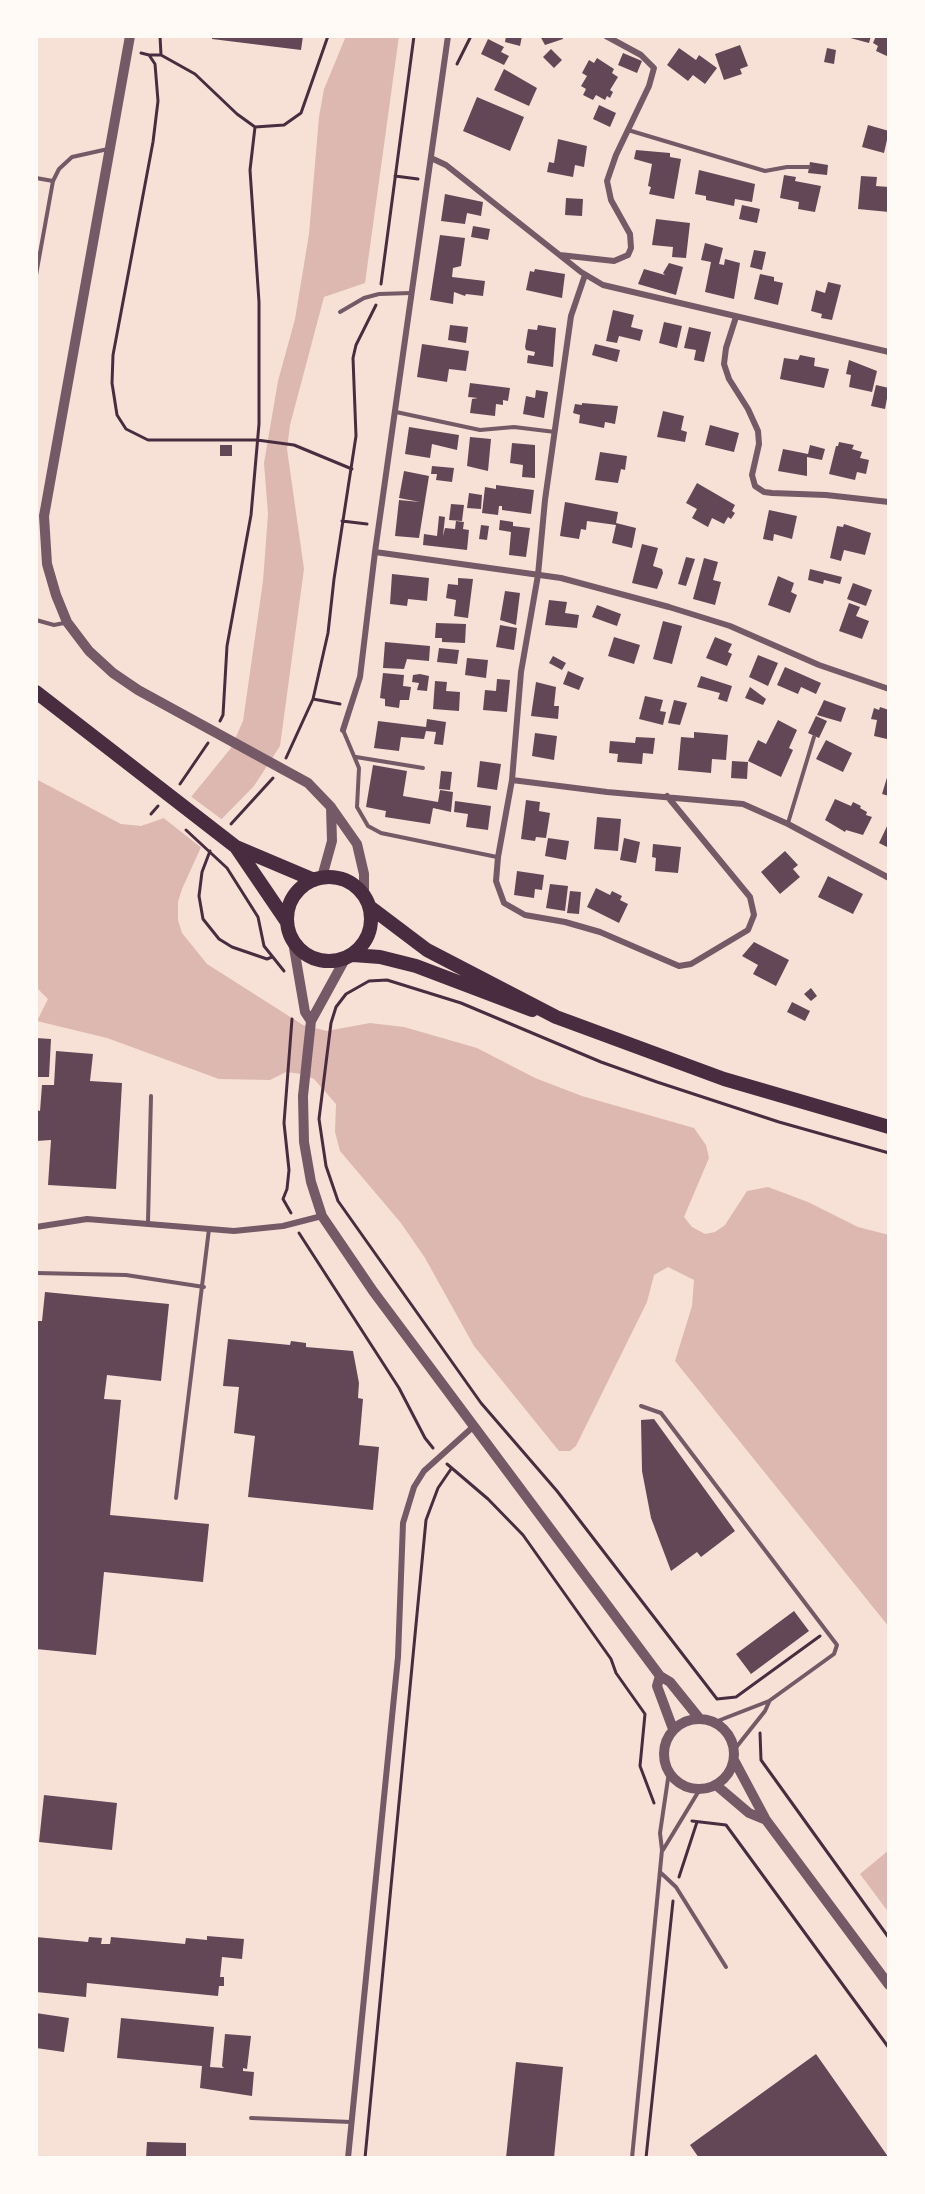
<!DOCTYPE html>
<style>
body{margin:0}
#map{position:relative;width:925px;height:2194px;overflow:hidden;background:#f7e1d7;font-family:"PT Sans Narrow",sans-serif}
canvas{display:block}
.frame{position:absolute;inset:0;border:38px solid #fffaf5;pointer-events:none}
</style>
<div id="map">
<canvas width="925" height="2194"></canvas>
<div class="frame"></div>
</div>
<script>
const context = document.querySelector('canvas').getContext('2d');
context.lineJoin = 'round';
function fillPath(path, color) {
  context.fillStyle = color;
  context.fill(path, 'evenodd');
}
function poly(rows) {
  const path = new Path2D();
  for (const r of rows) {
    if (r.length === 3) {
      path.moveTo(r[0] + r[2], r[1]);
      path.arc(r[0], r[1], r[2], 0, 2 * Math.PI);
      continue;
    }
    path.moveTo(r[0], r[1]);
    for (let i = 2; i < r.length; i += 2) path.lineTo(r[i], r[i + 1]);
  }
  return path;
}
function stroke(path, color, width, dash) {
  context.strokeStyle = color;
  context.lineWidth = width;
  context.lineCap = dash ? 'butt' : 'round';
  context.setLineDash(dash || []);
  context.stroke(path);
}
const water = poly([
 [346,36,399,36,365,283,324,297,290,425,287,449,304,569,280,746,254,786,207,834,182,889,178,902,178,920,182,933,207,964,303,1025,327,1031,370,1023,404,1027,477,1048,535,1078,582,1096,694,1128,706,1145,709,1158,684,1217,692,1227,705,1234,715,1232,725,1225,747,1191,768,1187,808,1202,858,1227,889,1235,889,1627,675,1361,692,1306,694,1280,668,1267,654,1275,647,1302,576,1446,570,1451,559,1451,474,1346,425,1258,401,1223,340,1151,335,1132,336,1104,314,1079,302,1074,286,1072,270,1080,219,1079,107,1038,37,1021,48,999,36,987,36,779,121,824,141,826,167,817,187,802,231,748,243,721,263,581,268,514,264,463,278,381,295,319,309,234,319,117,324,89],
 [889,1850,889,1913,860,1874]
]);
const pier = poly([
 [189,795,224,821,210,836,203,849,161,816]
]);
const building = poly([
 [212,36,303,36,301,50,212,39],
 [506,36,522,36,520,46,505,42],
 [540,36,562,36,563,39,545,45],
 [843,36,871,36,869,43],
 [876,36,889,36,889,57,876,51,878,46,873,43],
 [488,39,504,47,501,52,509,56,504,65,481,54],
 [740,45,748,66,740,69,742,74,724,80,715,54],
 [679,48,696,60,699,55,717,68,705,84,693,75,688,81,667,65],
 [827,48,836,50,834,64,824,62],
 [551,49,562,60,554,68,543,57],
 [623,53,642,61,637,73,618,65],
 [597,58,614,69,612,73,618,77,610,90,613,92,610,98,607,96,605,100,596,95,593,100,583,95,586,89,581,86,587,76,582,73,589,60,594,63],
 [504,69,537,88,529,106,494,90],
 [477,97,524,117,510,151,463,131],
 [599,105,616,113,610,127,593,119],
 [868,125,889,131,884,153,862,147],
 [558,139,587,146,584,167,575,165,573,177,547,172,549,162,554,163],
 [636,150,670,153,670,157,681,159,674,199,649,194,651,187,648,186,652,164,634,159],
 [810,162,828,165,827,175,808,173],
 [699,170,755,184,752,202,735,199,734,206,706,200,706,196,695,194],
 [784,175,796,177,795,181,821,186,815,212,798,209,799,202,780,198],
 [861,176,877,177,876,186,889,187,889,212,858,209],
 [445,194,483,202,481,216,467,213,465,224,441,221],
 [566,198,583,199,582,216,565,215],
 [742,205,760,209,757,223,739,219],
 [656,219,690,223,686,258,672,257,673,247,652,245],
 [473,226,490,229,488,240,471,237],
 [440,235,465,238,461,266,453,268,452,277,485,281,483,296,466,294,465,296,454,292,453,304,430,300],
 [705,243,723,248,719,264,724,265,725,259,740,263,734,299,705,292,711,262,701,260],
 [754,250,766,252,762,270,750,267],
 [669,263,683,267,676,295,638,284,644,269,665,275,663,273],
 [535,269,565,274,562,298,526,290,530,271,534,272],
 [760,274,774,277,774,281,783,283,778,305,754,299],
 [828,282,841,285,832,320,821,318,822,314,811,311,816,290,825,293],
 [613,310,634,315,631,327,643,330,640,341,619,336,617,343,606,341],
 [664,322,682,326,677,348,659,343],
 [450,325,468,327,466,343,448,340],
 [538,325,556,328,553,367,527,363,528,355,534,356,535,352,526,350,525,347,528,329,537,330],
 [689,327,711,332,704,362,694,360,696,350,684,348],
 [422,344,469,351,466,371,449,369,447,382,417,377],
 [595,344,620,350,617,362,592,355],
 [800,355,815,358,814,366,829,369,824,388,780,379,784,358,798,360],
 [849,360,877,371,872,392,849,387,851,375,846,374],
 [470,383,510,388,508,401,503,400,503,405,496,404,495,416,470,413,472,399,478,398,468,397],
 [876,385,889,388,885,409,871,406],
 [536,390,548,392,544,418,523,414,526,396,535,398],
 [582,403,618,406,615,424,605,422,604,428,579,423,580,415,573,413,575,404,582,405],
 [663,411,684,416,681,430,687,432,685,442,657,437],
 [710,425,739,433,734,452,705,445],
 [409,427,459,435,457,450,432,444,430,458,405,454],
 [470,437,491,439,488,471,467,466],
 [839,442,854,445,852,449,862,452,860,458,869,460,866,474,857,472,855,480,829,474,836,446,838,446],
 [512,443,535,445,535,478,522,477,523,465,510,463],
 [220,445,232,445,232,456,220,456],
 [810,445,825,449,822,460,807,457,807,476,778,471,783,449,808,454],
 [600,452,627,456,625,470,621,469,618,483,595,480],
 [432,466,454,468,452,482,436,480,437,474,431,474],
 [404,471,429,476,419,538,395,536,399,500,420,502,399,498],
 [697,483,735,505,732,511,735,513,731,519,728,517,724,524,712,518,708,527,692,518,697,509,686,503],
 [496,485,534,490,531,514,502,510,502,506,499,506,498,515,482,513,485,487,496,489],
 [469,493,482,495,481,509,467,508],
 [565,502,618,512,616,523,636,528,632,548,612,543,616,525,587,521,586,530,581,529,579,539,560,536],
 [451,504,464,505,462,521,449,520],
 [769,510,797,516,792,539,774,534,773,541,763,539],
 [439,516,445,517,443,536,445,528,455,529,456,521,464,522,463,529,469,530,467,550,423,545,424,534,437,536],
 [500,520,513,522,513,526,530,528,526,557,509,555,511,532,499,530],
 [844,524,871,533,865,555,844,550,841,561,830,558,837,526,843,527],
 [481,525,489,526,487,540,479,539],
 [642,544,658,548,653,566,662,569,663,573,657,589,632,583],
 [686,557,695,559,686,586,678,584],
 [704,558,718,562,713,580,721,582,715,605,693,599],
 [810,569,842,577,840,584,824,580,823,584,808,580],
 [392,574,429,578,427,601,408,599,407,606,390,604],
 [778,576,794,583,791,592,797,595,790,613,768,605],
 [458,578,473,579,468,618,454,616,456,600,446,598,448,584,458,585],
 [853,583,872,590,866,606,847,599],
 [505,591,520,593,516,625,500,620],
 [549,600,567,602,565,613,579,615,577,628,545,625],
 [849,603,860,607,856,616,869,621,862,639,839,631],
 [597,605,621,614,617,626,592,617],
 [663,621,682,626,672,664,653,659],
 [436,623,466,624,465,643,442,642,442,638,435,638],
 [500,625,517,628,514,650,496,647],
 [614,637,640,645,634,664,608,656],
 [715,637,732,644,728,652,732,654,727,666,706,658],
 [385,642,430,646,429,661,407,659,404,669,383,668],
 [439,648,459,650,457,664,437,662],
 [758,655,778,663,768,686,749,677],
 [553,656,566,663,562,670,549,663],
 [467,658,488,660,486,678,465,675],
 [785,667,821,683,816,694,801,687,798,694,777,685],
 [568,671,584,678,579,690,563,684],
 [383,673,404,675,403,686,411,687,409,700,400,700,399,708,385,706,385,699,380,698],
 [420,674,429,676,427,691,417,690,419,683,412,682,413,675],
 [701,676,732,686,727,702,718,699,720,693,697,687],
 [497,679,510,680,507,712,483,710,485,690,496,691],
 [435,681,447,682,446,691,460,692,459,711,433,709],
 [536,682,556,687,554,706,559,706,558,719,531,716],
 [750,687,766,699,763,705,745,698],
 [645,696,663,700,660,711,666,712,663,725,639,719],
 [674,700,687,703,680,725,668,723],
 [824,700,846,708,841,722,817,715],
 [880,707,889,710,887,739,874,736,877,720,871,719,874,708,879,710],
 [816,716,827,721,819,738,808,733],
 [427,719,446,722,443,745,434,744,436,732,426,731,424,739,401,737,399,751,374,748,378,721,426,727],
 [778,720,797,730,789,748,793,750,781,777,748,761,758,740,766,744],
 [694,732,728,735,726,760,712,759,711,773,678,770,681,737,694,738],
 [535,733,557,736,554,760,532,756],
 [636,737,655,738,653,754,643,753,642,764,617,762,618,754,609,753,610,741,635,743],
 [826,740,852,753,843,772,816,759],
 [480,761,501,764,497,790,477,787],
 [732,761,748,762,747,779,731,778],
 [373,765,407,771,403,796,438,802,440,790,453,792,451,812,433,808,430,824,385,817,386,811,366,807],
 [441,771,452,772,450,790,439,789],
 [889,771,889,796,882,794],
 [835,799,851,806,853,802,861,806,860,808,867,812,866,815,872,817,863,835,846,830,845,832,825,820],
 [526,800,540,802,539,811,550,813,546,838,536,837,535,841,521,839],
 [455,801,491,806,488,830,466,827,468,814,454,812],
 [597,817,621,819,618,851,594,849],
 [889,822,889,848,879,843],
 [548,838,569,841,566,860,545,856],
 [624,838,640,842,636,863,620,860],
 [653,844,681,847,678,873,655,871,656,858,652,857],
 [785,851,798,865,793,869,800,877,780,894,761,872],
 [517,871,544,875,542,890,535,889,534,898,514,895],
 [828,876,863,894,853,914,818,897],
 [550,884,568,886,565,911,546,908],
 [596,888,610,895,612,891,622,896,620,900,628,904,619,923,587,907],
 [570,891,581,892,579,914,567,913],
 [754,942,789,960,776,986,753,974,758,965,742,956],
 [811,988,817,996,811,1001,804,994],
 [792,1002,810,1011,805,1021,787,1012],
 [36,1038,51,1039,49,1077,36,1077],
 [56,1051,93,1054,90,1081,122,1083,116,1189,48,1185,51,1140,36,1141,36,1110,40,1111,42,1085,54,1085],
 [45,1292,169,1304,161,1381,107,1375,104,1399,121,1400,110,1515,209,1524,203,1582,104,1572,96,1655,36,1649,36,1321,42,1321],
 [228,1339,290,1345,291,1341,306,1343,306,1347,353,1351,359,1383,358,1398,363,1399,359,1445,379,1447,373,1510,248,1497,255,1436,234,1433,239,1387,223,1386],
 [654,1419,735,1531,701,1557,697,1552,671,1571,651,1518,642,1471,641,1420],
 [794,1611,809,1631,751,1674,736,1654],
 [44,1795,117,1803,112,1850,39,1842],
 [207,1936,244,1939,242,1959,222,1957,220,1977,224,1977,224,1986,219,1986,218,1996,87,1983,86,1997,36,1992,36,1937,88,1942,89,1937,102,1938,101,1944,110,1944,111,1937,185,1944,186,1938,207,1940],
 [36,2013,69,2018,64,2052,36,2048],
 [121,2018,214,2027,210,2067,224,2068,222,2066,225,2034,251,2036,247,2069,243,2068,243,2071,254,2072,252,2096,200,2088,202,2066,117,2058],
 [816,2054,889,2158,699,2158,690,2145],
 [516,2062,563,2067,554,2158,506,2158],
 [147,2142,186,2143,186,2158,146,2158]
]);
const path = poly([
 [160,36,161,55,195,74,237,114,255,127,284,125,301,113,328,36],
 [141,53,149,55,155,64,158,101,153,142,113,355,112,383,117,415,126,429,148,440,257,440,294,445,352,469],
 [149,55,161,55],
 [457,64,471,36],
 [395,176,418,179],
 [381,284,414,36],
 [342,521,367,524],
 [313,699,340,704],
 [220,721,223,715,227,646,251,515,259,424,259,302,250,170,255,127],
 [286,758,313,699,328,633,334,579,356,436,353,358,356,345,376,305],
 [180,784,208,743],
 [151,814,158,806],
 [231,824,273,778],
 [186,830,227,868,258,917,264,946,284,971],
 [210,851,202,872,199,896,203,919,219,939,232,947,267,959,272,957],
 [291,1213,283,1199,287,1189,289,1170,284,1123,292,1019],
 [299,1233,399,1388,425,1438,433,1448],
 [447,1464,488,1499,523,1535,611,1659,616,1673,645,1714,640,1766,654,1803],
 [820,1636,736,1697,717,1699,557,1491,481,1403,338,1201,326,1166,319,1119,331,1023,336,1007,346,994,369,981,387,980,461,1003,601,1062,657,1082,779,1122,889,1153],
 [760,1733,761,1760,889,1938],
 [692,1821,726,1825,889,2048],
 [679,1877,697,1822],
 [365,2158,426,1520,438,1488,451,1469],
 [646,2158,673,1901]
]);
const service = poly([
 [628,130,765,171,787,167,809,167],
 [36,178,53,181],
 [36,275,53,181,59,169,72,157,108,149],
 [340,312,364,298,379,294,411,293],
 [396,412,480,430,514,427,555,432],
 [36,620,54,625,64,623],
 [343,730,359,768,357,807,368,826,381,833,497,857],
 [356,757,423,768],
 [788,823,814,737],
 [148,1222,151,1096],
 [36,1273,126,1275,204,1287],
 [641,1406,661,1413,837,1645,834,1654,769,1701,715,1722],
 [176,1498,209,1229],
 [734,1750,765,1711,769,1702],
 [663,1850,700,1789],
 [661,1873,676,1887,726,1967],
 [251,2118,351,2122],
 [632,2158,662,1850,660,1833,669,1772]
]);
const minor = poly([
 [431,158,446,165,581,272,603,285,889,352],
 [560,255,614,261,628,255,631,248,630,234,611,200,607,181,616,155,649,86,654,68,641,55,606,36],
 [585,275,571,316,545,500,538,575,521,672,512,780,498,857,496,881,504,903,525,915,565,922,600,932,679,966,691,964,748,930,754,915,750,897,667,796],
 [736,317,726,348,724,364,729,379,748,409,758,431,759,444,752,475,755,486,764,492,772,493,826,495,889,502],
 [375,552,561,578,669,607,730,626,819,665,889,689],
 [343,730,360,677,375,552,448,36],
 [512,780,607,792,743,804,788,824,889,878],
 [36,1227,87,1219,234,1231,283,1226,322,1216],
 [348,2158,398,1657,403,1523,414,1487,424,1471,474,1426]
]);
const tertiary = poly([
 [130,36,44,516,47,564,56,595,67,622,89,651,113,673,138,690,308,783,331,807,357,844,364,874,364,894],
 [322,877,332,841,331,807],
 [293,942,305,1012,311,1021],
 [311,1021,303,1096,304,1142,311,1182,322,1216,373,1291,660,1676,670,1682,699,1718],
 [311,1021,345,959],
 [660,1676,657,1686,673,1729],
 [699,1754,35],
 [734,1760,766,1820,889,1985],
 [716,1785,749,1813,766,1820]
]);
const trunk = poly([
 [36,692,236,847,314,880],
 [236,847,287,922],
 [329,919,42],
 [370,907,427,950,556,1017,724,1079,889,1127],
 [353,955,380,957,416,966,532,1010]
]);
fillPath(water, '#dcb8b0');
fillPath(pier, '#f7e1d7');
fillPath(building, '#644757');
stroke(path, '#4a2c40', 3);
stroke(service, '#755966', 4);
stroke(minor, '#755966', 6);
stroke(tertiary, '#755966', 10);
stroke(trunk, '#4a2c40', 14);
</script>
